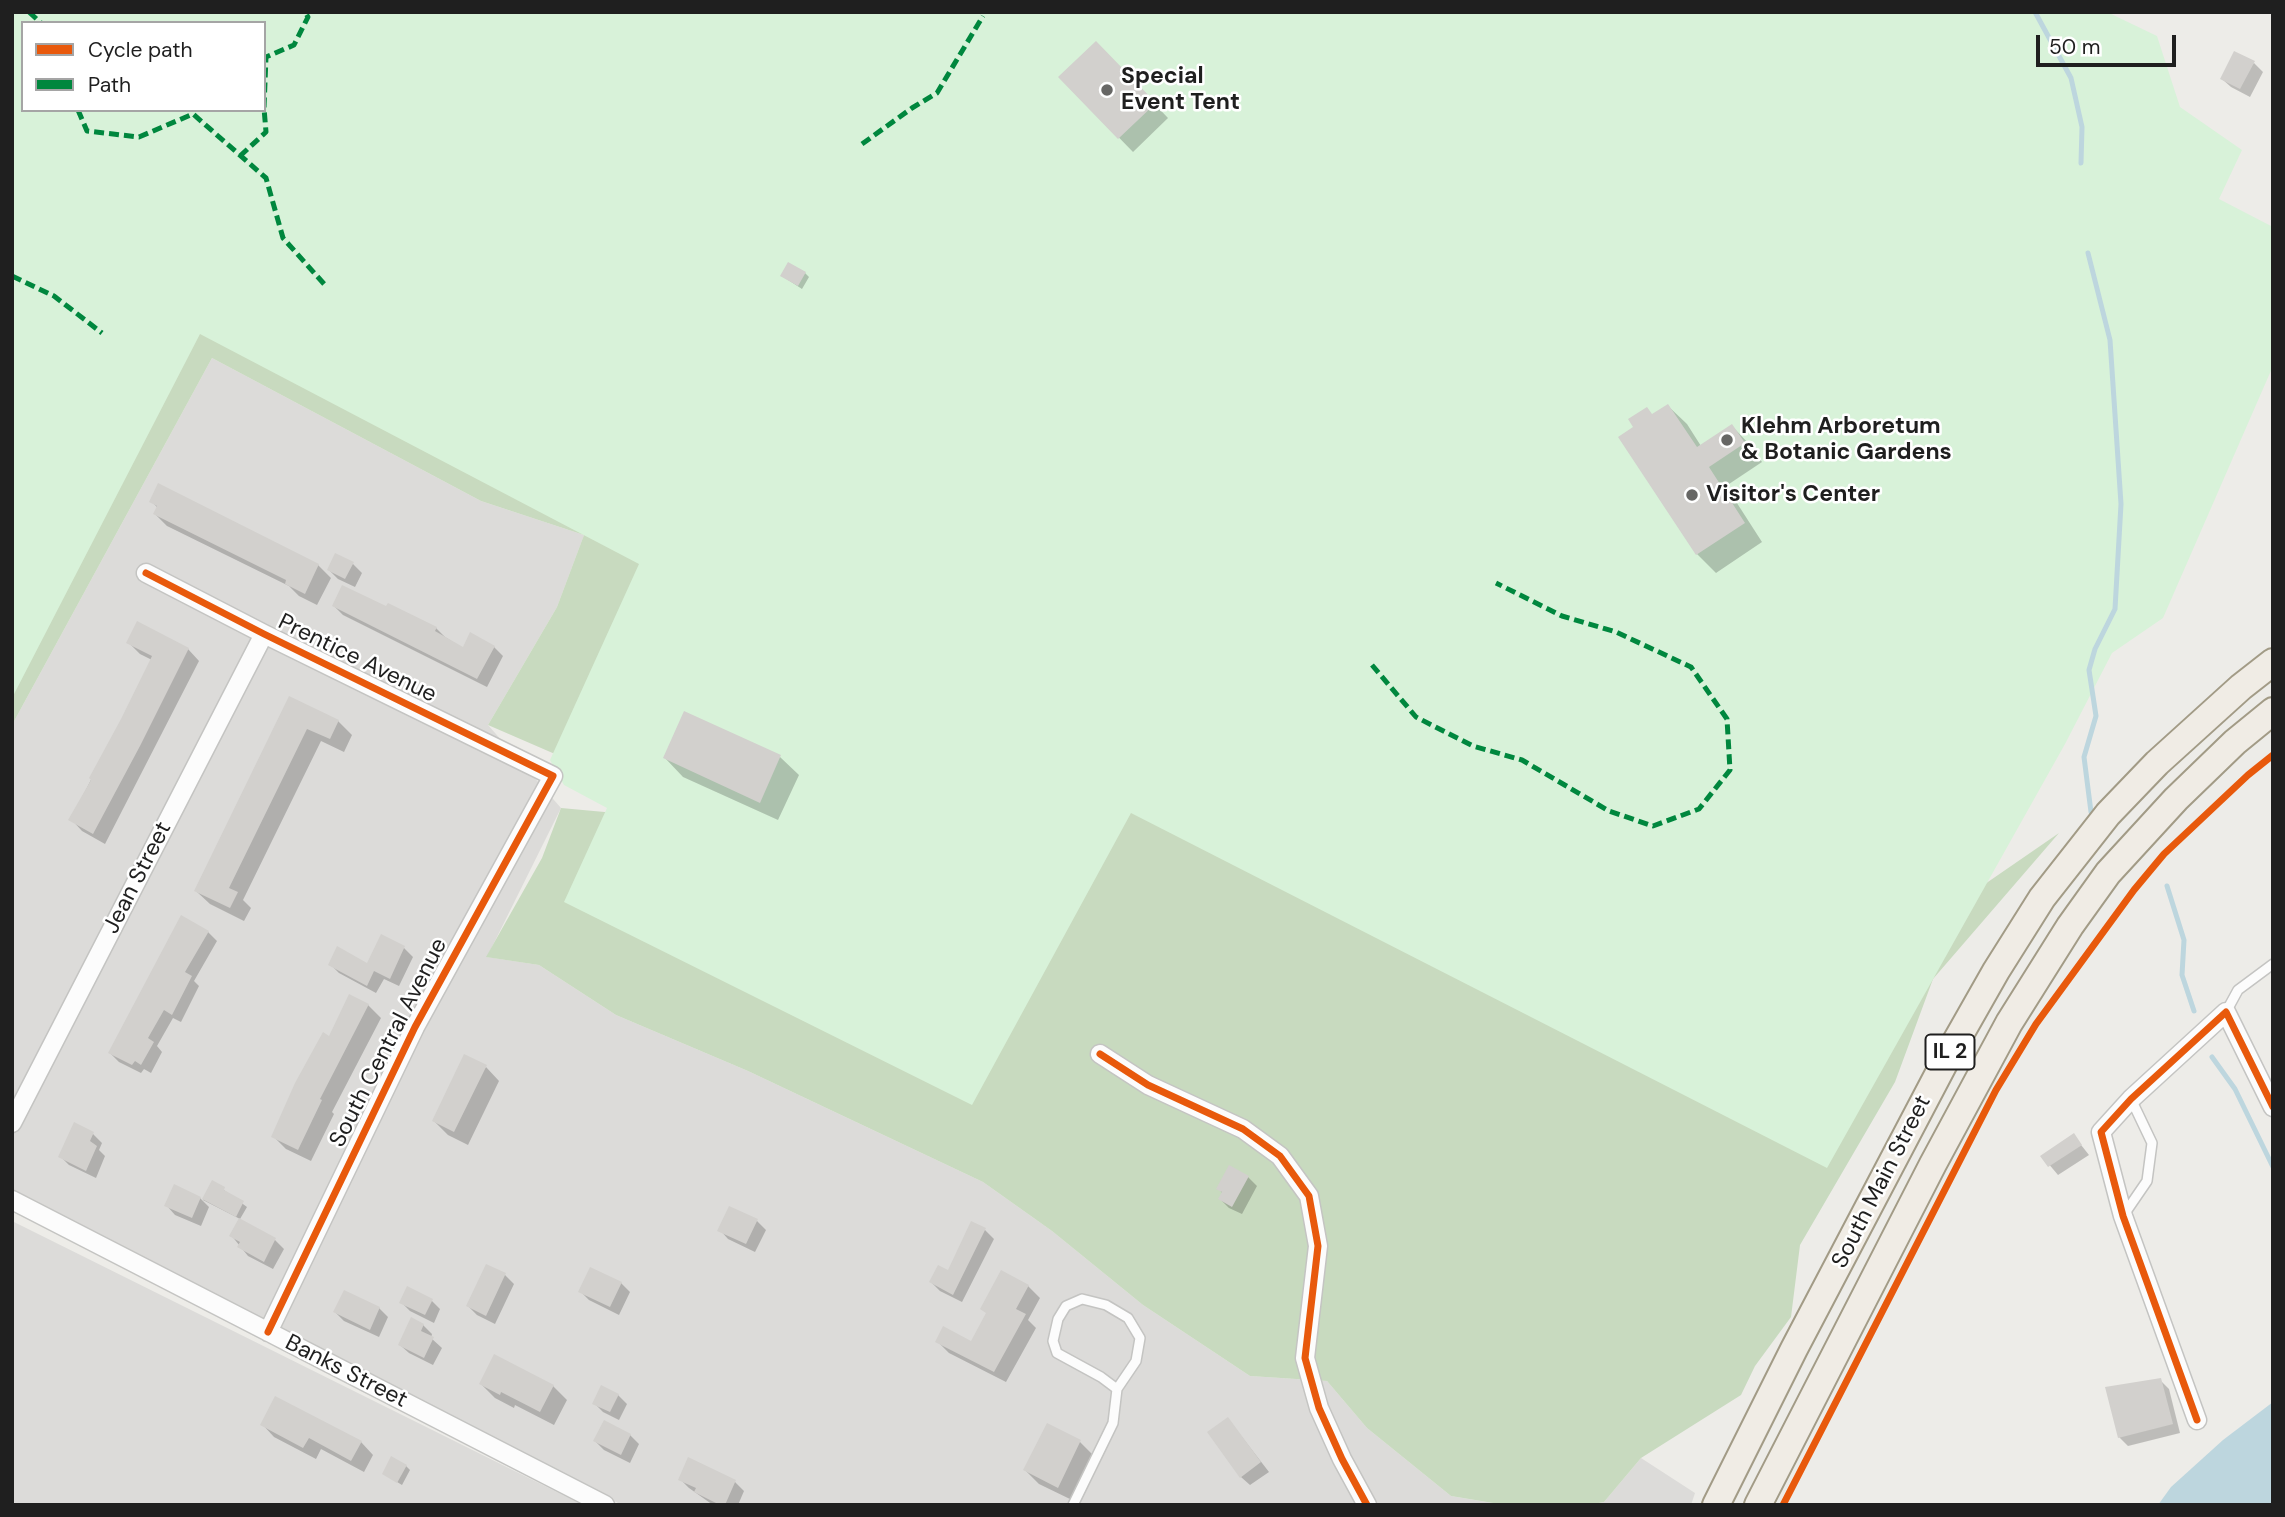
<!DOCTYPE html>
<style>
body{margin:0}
#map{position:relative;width:2285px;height:1517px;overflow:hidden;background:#edece8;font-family:"DM Sans",sans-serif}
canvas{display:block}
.frame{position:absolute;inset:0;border:14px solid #1f1f1f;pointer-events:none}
.legend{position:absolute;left:21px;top:21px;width:245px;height:91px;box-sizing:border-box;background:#fff;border:2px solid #a5a5a5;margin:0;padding:9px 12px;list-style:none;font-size:21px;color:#1f1f1f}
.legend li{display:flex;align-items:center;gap:14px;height:35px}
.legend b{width:35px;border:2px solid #a5a5a5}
.scale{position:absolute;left:2036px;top:35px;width:140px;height:32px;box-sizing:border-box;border:4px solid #1f1f1f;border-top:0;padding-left:9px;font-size:21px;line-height:24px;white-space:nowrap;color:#1f1f1f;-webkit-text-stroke:5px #fff;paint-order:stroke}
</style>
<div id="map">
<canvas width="2285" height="1517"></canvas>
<div class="frame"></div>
<ul class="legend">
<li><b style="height:9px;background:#e8590c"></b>Cycle path</li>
<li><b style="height:9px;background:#00873e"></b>Path</li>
</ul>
<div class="scale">50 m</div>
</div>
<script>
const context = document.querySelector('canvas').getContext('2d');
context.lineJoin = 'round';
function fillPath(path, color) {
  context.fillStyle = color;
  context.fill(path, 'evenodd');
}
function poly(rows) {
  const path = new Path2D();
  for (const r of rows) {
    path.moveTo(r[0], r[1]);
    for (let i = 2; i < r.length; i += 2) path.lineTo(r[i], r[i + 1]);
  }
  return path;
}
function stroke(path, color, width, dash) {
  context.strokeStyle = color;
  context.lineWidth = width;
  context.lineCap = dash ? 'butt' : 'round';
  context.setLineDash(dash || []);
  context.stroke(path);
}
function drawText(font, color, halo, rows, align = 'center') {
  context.font = font + ' "DM Sans",sans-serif';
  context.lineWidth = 5;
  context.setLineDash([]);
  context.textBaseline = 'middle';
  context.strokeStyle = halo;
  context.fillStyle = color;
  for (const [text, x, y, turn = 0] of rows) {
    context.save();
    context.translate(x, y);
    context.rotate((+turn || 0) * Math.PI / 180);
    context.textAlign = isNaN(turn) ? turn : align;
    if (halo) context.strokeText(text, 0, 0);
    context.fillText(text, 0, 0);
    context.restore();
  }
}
const residential = poly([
 [212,358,481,501,584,535,557,607,488,725,561,808,487,957,539,965,616,1015,748,1071,983,1182,1052,1231,1143,1305,1250,1376,1327,1381,1367,1428,1451,1496,1505,1505,622,1505,12,1193,12,725],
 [12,1221,378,1403,583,1505,12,1505],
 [1641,1458,1695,1493,1691,1505,1588,1505,1604,1502]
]);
const forest = poly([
 [12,12,1014,12,1969,895,2059,833,1933,979,1895,1082,1800,1245,1791,1317,1755,1366,1741,1395,1641,1458,1604,1502,1588,1505,1505,1505,1451,1496,1367,1428,1327,1381,1250,1376,1143,1305,1052,1231,983,1182,748,1071,616,1015,539,965,486,957,542,858,561,808,648,816,578,764,488,725,557,607,584,535,481,501,212,358,12,725],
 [23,23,264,23,264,110,23,110]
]);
const park = poly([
 [12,12,2107,12,2157,36,2180,107,2242,150,2219,199,2273,227,2273,366,2163,618,2112,653,2065,744,1827,1168,1131,813,972,1105,564,902,607,808,564,785,550,760,639,564,200,334,12,698],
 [23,23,264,23,264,110,23,110]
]);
const water = poly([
 [2273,1402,2273,1505,2158,1505,2171,1487,2223,1440]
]);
const shadow = poly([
 [1096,43,1168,118,1133,152,1060,77],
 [2254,63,2263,72,2250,97,2231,87,2222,79],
 [805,273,809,277,802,289,782,276],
 [1668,406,1687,424,1701,446,1732,426,1750,445,1762,462,1726,486,1762,542,1716,573,1697,554,1620,437],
 [159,486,318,565,331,578,317,605,299,596,289,586,167,526,155,514,158,508,151,501],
 [353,564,362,573,355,587,338,579,329,570],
 [334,606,436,628,445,637,464,649,494,647,503,656,487,687,343,615],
 [128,642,188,649,199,661,105,844,82,831,71,819,152,660,140,654],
 [290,698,338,721,352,735,344,752,321,741,243,900,251,908,244,921,210,904,196,891],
 [685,713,780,757,799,775,778,820,683,777,665,758],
 [182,917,208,932,217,941,194,981,199,986,181,1022,173,1018,157,1046,162,1052,151,1073,144,1069,141,1073,119,1062,110,1053],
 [382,937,404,948,413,957,399,986,384,979,376,993,339,973,330,964,368,965],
 [368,1005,381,1018,332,1112,334,1114,311,1161,286,1149,273,1136,330,1038],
 [486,1067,499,1081,468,1145,448,1135,434,1121],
 [75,1125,93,1134,102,1143,99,1150,105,1156,96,1178,69,1165,60,1156],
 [2074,1136,2089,1155,2058,1175,2042,1156],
 [1248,1177,1257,1186,1242,1214,1229,1208,1220,1199,1223,1194,1219,1189],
 [213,1182,247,1207,240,1219,203,1200],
 [200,1198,209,1207,201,1226,175,1215,167,1206],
 [240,1221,275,1240,284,1249,273,1269,248,1256,231,1235],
 [757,1221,766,1230,755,1252,728,1239,720,1230],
 [972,1223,985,1230,994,1239,962,1302,940,1291,931,1282,949,1272],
 [487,1266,505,1275,514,1284,495,1324,477,1315,468,1306],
 [621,1283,630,1292,619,1315,589,1300,580,1291],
 [1028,1286,1040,1298,1028,1320,1036,1328,1006,1382,949,1353,937,1341,972,1343],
 [431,1300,440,1309,434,1323,410,1311,401,1302],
 [379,1308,388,1317,379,1337,344,1321,335,1312],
 [423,1325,432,1334,431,1338,442,1348,433,1365,409,1353,400,1345],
 [2160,1380,2169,1389,2180,1433,2128,1446,2119,1437],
 [481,1384,553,1386,567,1400,554,1425,515,1405,514,1408,495,1398],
 [618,1395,627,1404,619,1420,603,1412,595,1404],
 [1228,1419,1269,1472,1250,1485,1241,1477],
 [262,1424,361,1442,373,1455,364,1472,321,1449,316,1459,274,1437],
 [1047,1426,1080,1442,1094,1456,1072,1500,1039,1484,1025,1470],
 [630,1435,639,1444,630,1463,604,1450,595,1441],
 [689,1460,735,1482,744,1491,738,1505,713,1505,689,1488,680,1479],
 [406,1466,410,1470,402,1485,384,1474]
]);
const stream = poly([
 [2035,12,2071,78,2082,127,2081,163],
 [2088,253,2110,340,2121,504,2115,609,2095,649,2089,670,2096,716,2084,757,2091,812],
 [2167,886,2184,940,2182,975,2194,1011],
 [2212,1057,2235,1089,2273,1167]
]);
const building = poly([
 [1096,41,1156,103,1118,139,1058,77],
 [2234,51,2255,61,2240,89,2220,79],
 [788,262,806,272,798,286,780,276],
 [1668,404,1697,447,1732,424,1745,443,1709,467,1745,523,1696,555,1618,437,1633,427,1628,419,1647,407,1652,414],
 [158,483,319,564,305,594,285,584,286,580,153,514,157,506,149,502],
 [335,553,354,562,345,579,327,570],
 [342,585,386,606,388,603,437,627,435,631,463,647,470,632,495,646,477,679,332,606],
 [137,621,189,648,140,746,93,834,68,820,91,780,89,778,121,719,152,656,126,643],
 [289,696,339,720,330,739,307,729,229,888,238,892,230,908,194,891],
 [684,711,781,755,760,803,663,758],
 [181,915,209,931,185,972,192,976,172,1015,164,1010,148,1038,154,1042,141,1065,135,1061,132,1065,108,1053],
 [381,934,405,946,390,979,374,971,367,986,328,965,337,946,367,963],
 [349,994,369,1004,320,1099,322,1100,298,1150,271,1137,295,1083,323,1032,329,1036],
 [464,1054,487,1065,454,1132,432,1121],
 [74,1122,94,1132,90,1141,97,1146,86,1171,58,1157],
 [2074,1133,2082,1145,2048,1167,2040,1156],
 [1229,1165,1249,1176,1232,1207,1218,1199,1222,1192,1216,1189],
 [212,1180,225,1187,224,1190,244,1201,236,1217,202,1199],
 [174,1184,201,1197,192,1218,164,1206],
 [729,1206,758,1219,746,1244,717,1231],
 [239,1218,276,1238,264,1262,237,1247,240,1242,229,1236],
 [971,1221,986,1228,953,1295,929,1282,938,1265,948,1270],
 [486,1264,506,1273,486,1316,466,1306],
 [590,1267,622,1282,610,1307,578,1292],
 [1001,1270,1029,1285,1016,1309,1026,1314,994,1372,935,1342,943,1326,971,1341,986,1313,980,1309],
 [407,1286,433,1299,425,1315,399,1303],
 [344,1290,380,1307,370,1330,333,1312],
 [411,1317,424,1324,421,1331,434,1337,424,1358,398,1345],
 [494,1354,554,1385,540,1412,501,1392,500,1395,479,1384],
 [2161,1378,2173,1424,2118,1438,2105,1387],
 [601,1385,619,1394,610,1412,592,1404],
 [275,1396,362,1441,351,1461,309,1438,303,1448,260,1425],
 [1228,1417,1261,1462,1240,1478,1207,1432],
 [604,1420,631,1434,621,1455,593,1441],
 [1047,1423,1081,1440,1058,1488,1023,1470],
 [391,1456,407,1465,397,1483,382,1474],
 [688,1457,736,1480,725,1505,720,1505,694,1492,696,1488,678,1480]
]);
const lane = poly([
 [2226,1012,2238,990,2273,964],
 [2123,1216,2147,1181,2152,1143,2131,1099],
 [1073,1505,1113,1423,1117,1389,1136,1361,1140,1338,1128,1318,1106,1305,1082,1299,1066,1306,1058,1319,1053,1341,1057,1353,1101,1377,1117,1389]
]);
const street = poly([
 [146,573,264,634,553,776,415,1027,268,1332],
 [1100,1054,1148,1085,1243,1129,1280,1156,1309,1196,1318,1246,1305,1358,1319,1408,1342,1459,1367,1505],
 [12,1123,264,634],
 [12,1200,605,1505],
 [2197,1420,2123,1216,2101,1132,2131,1099,2226,1012,2273,1107]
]);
const primary = poly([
 [1716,1505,1794,1349,1950,1052,1996,971,2042,898,2108,814,2157,763,2241,687,2273,662],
 [1758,1505,1933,1164,2009,1023,2070,926,2108,873,2176,799,2235,742,2273,711]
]);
const quiet = poly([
 [29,12,41,23],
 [78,110,87,131,139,137,193,114,266,178,283,238,325,285],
 [862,144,912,108,937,93,983,16],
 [240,156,266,132,264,108,266,57,294,45,308,17,305,12],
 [12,276,54,296,102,333],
 [1372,665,1416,717,1473,746,1522,760,1609,811,1653,826,1699,809,1730,770,1727,719,1691,667,1616,632,1562,616,1496,583]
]);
const cycleway = poly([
 [146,573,264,634,553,776,415,1027,268,1332],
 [1100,1054,1148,1085,1243,1129,1280,1156,1309,1196,1318,1246,1305,1358,1319,1408,1342,1459,1367,1505],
 [2197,1420,2123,1216,2101,1132,2131,1099,2226,1012,2273,1107],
 [1783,1505,1996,1090,2036,1024,2134,890,2164,854,2248,775,2273,755]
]);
const markers = [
 [1107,90,7,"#676765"],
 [1727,440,7,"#676765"],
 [1692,495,7,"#676765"]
];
const shields = [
 [1950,1052,49]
];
const shieldNames = [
 ["IL 2",1950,1052]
];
const poiNames = [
 ["Special",1121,77],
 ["Event Tent",1121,103],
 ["Klehm Arboretum",1741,427],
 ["& Botanic Gardens",1741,453],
 ["Visitor's Center",1706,495]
];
const streetNames = [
 ["Prentice Avenue",357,659,26],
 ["Jean Street",138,878,-63],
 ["South Central Avenue",389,1043,-63],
 ["South Main Street",1882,1182,-63],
 ["Banks Street",346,1372,27]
];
fillPath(residential, '#dcdbd9');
fillPath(forest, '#c8dabf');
fillPath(park, '#d8f2d9');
fillPath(water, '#bdd6de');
fillPath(shadow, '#0003');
stroke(stream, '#bdd6de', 5);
fillPath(building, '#d2d0cd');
stroke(lane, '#c4c4c2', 12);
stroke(street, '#c4c4c2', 21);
stroke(primary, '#a29b86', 30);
stroke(lane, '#fcfcfc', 9);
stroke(street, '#fcfcfc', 18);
stroke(primary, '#f0ece5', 26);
stroke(quiet, '#00873e', 5, [10, 5]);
stroke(cycleway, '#e8590c', 7);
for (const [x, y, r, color] of markers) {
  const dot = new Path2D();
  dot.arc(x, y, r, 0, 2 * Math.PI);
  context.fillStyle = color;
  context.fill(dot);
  stroke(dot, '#fff', 2.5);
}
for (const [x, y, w] of shields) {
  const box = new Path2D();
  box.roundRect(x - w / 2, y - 17.5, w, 35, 5);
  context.fillStyle = '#fff';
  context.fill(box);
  stroke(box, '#1f1f1f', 2);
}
drawText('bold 21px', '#1f1f1f', null, shieldNames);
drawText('bold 23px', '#1f1f1f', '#fff', poiNames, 'left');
drawText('23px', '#1f1f1f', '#fff', streetNames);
</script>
